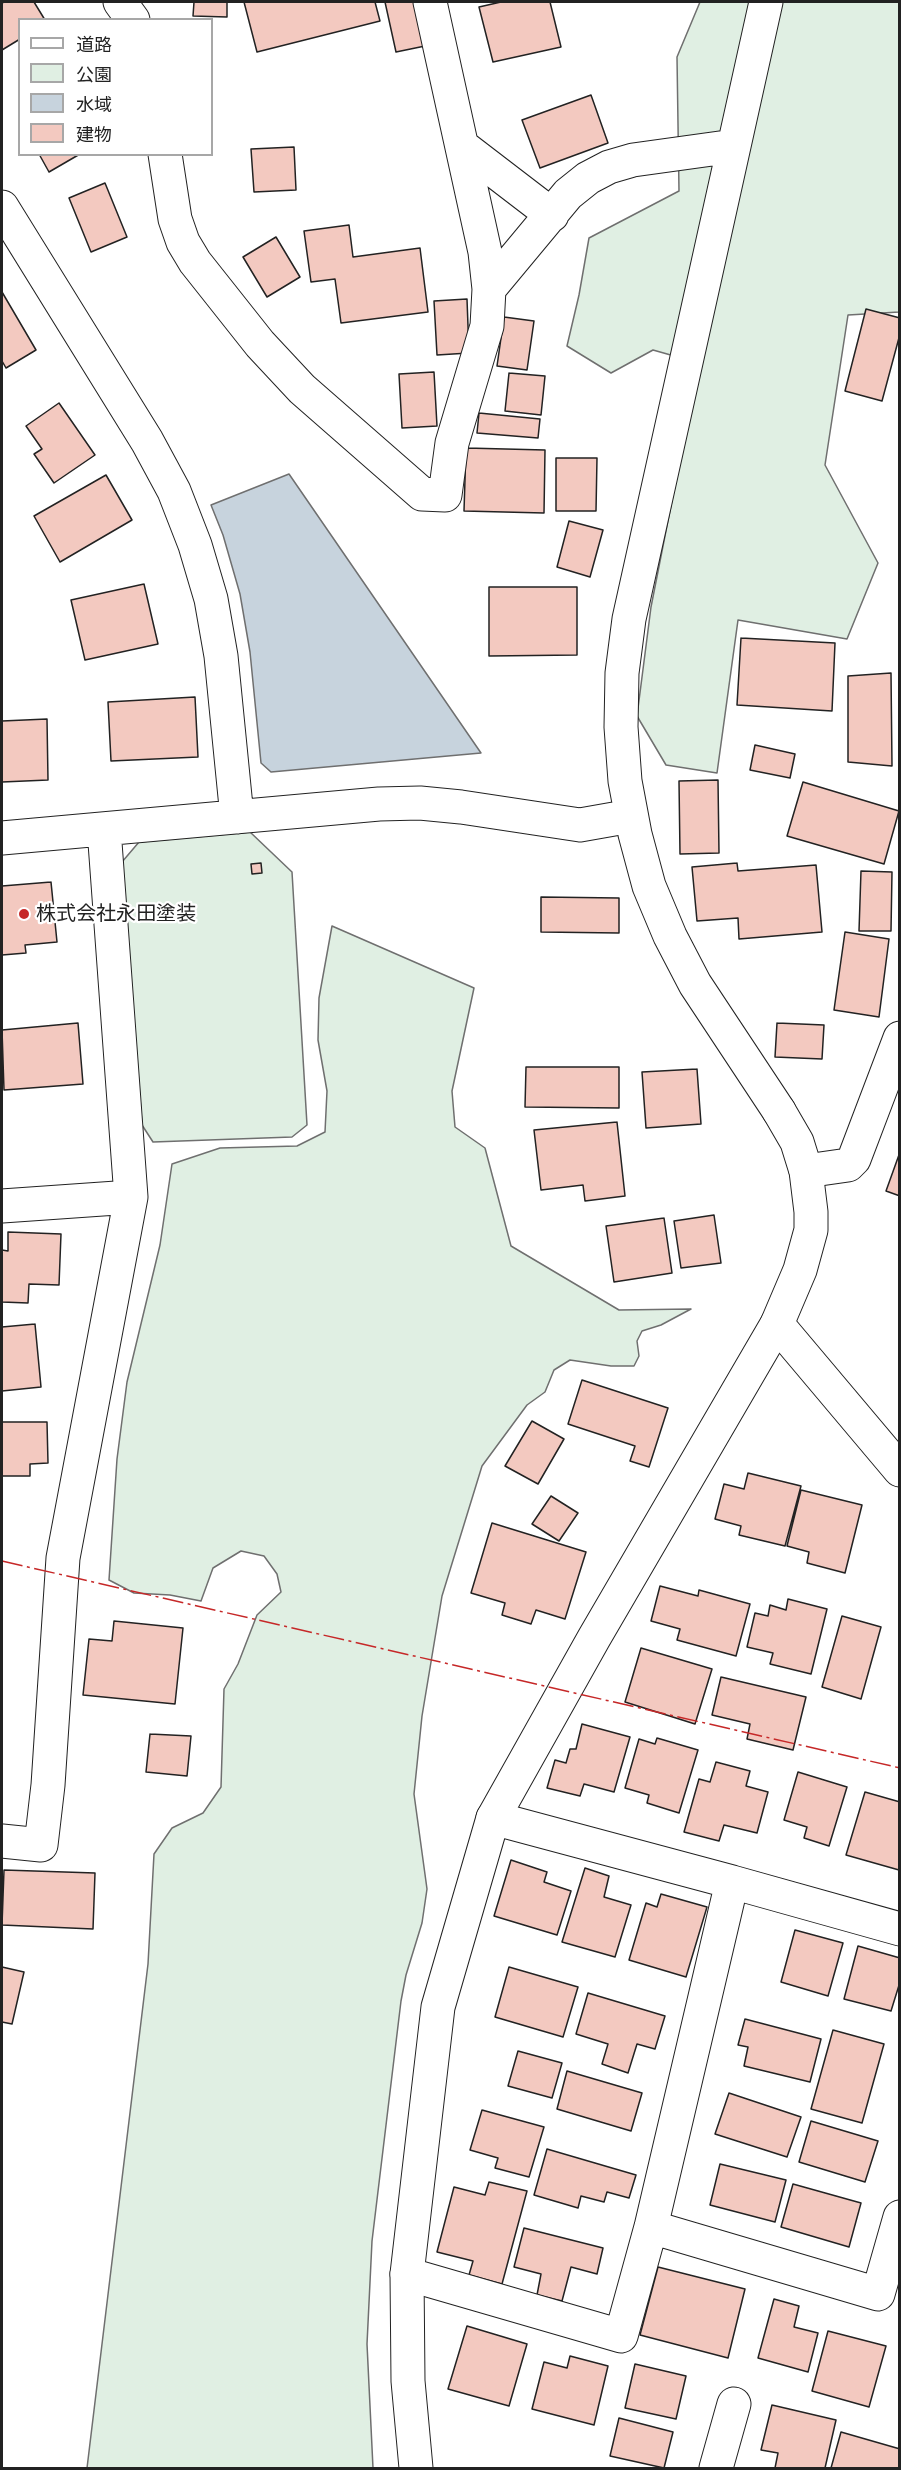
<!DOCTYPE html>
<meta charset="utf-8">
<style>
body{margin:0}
#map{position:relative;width:901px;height:2470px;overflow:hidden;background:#fff;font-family:"Noto Sans","Noto Sans JP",sans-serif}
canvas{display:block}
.frame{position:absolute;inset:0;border:3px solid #222;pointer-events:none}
.legend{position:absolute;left:18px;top:18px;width:195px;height:138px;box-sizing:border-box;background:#fff;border:2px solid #a7a7a7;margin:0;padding:8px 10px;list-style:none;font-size:18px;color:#222}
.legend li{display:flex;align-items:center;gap:12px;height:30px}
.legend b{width:30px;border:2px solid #a7a7a7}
</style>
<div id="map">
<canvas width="901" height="2470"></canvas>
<div class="frame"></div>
<ul class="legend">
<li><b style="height:8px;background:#fff"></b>道路</li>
<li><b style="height:16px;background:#e0efe3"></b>公園</li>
<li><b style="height:16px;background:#c7d3dd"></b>水域</li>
<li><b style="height:16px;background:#f3c9c0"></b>建物</li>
</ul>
</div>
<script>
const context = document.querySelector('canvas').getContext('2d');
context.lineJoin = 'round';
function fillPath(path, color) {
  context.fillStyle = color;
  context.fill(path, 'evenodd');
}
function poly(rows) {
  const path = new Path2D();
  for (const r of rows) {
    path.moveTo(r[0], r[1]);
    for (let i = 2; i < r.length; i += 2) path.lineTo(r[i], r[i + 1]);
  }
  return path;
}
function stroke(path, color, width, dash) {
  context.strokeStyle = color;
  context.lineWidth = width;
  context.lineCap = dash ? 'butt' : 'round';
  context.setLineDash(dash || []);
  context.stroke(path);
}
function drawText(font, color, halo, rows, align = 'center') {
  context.font = font + ' "Noto Sans","Noto Sans JP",sans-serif';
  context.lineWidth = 4.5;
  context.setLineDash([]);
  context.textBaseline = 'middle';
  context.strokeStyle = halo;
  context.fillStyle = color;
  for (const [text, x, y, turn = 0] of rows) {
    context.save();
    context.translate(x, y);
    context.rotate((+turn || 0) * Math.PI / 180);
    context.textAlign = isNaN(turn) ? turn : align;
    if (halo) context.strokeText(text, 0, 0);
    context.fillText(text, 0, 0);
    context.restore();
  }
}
const green = poly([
 [700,2,899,2,899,312,848,315,825,465,878,563,847,639,738,620,717,773,666,765,637,716,651,607,699,363,653,350,611,373,567,346,579,295,589,238,679,191,677,57,700,2],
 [250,832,292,872,307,1125,292,1137,153,1142,142,1125,122,862,139,842,250,832],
 [332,926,474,988,452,1091,455,1127,485,1148,511,1246,619,1310,691,1309,661,1325,642,1331,637,1341,639,1356,634,1366,611,1366,570,1360,554,1370,545,1392,527,1405,482,1466,442,1596,422,1716,414,1794,427,1889,422,1923,406,1975,401,2001,372,2241,367,2344,373,2468,87,2468,148,1964,154,1854,172,1828,203,1813,221,1787,224,1689,238,1664,257,1615,281,1592,277,1574,264,1556,241,1551,213,1568,201,1601,170,1595,134,1593,109,1580,117,1459,127,1382,160,1245,172,1164,220,1148,297,1146,325,1132,327,1091,318,1040,319,998,332,926]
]);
const water = poly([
 [289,474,481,753,271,772,261,763,250,652,240,594,223,535,211,505,289,474]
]);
const building = poly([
 [4,2,34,2,45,20,20,20,20,39,2,50,2,3,4,2],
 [194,2,227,2,227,17,193,16,194,2],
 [244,2,375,2,380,21,257,52,244,2],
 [385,2,416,2,425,46,396,52,385,2],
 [501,2,550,2,561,47,493,62,479,7,501,2],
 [591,95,608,143,540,168,522,120,591,95],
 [294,147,296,190,254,192,251,149,294,147],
 [39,154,80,154,49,172,39,154],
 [105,183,127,237,91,252,69,198,105,183],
 [349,225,353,257,420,248,428,312,341,323,335,279,311,282,304,231,349,225],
 [276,237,300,277,267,297,243,257,276,237],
 [2,292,36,350,6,368,2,361,2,292],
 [467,299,469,353,437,355,434,301,467,299],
 [866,309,900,318,900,334,882,401,845,391,866,309],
 [504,317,534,321,527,370,497,366,504,317],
 [434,372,437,426,402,428,399,374,434,372],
 [509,373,545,376,541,415,505,411,509,373],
 [59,403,95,455,54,483,34,454,42,449,26,426,59,403],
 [479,413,540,419,538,438,477,433,479,413],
 [466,448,545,450,544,513,464,511,466,448],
 [556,458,597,458,596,511,556,511,556,458],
 [106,475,132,520,60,562,34,516,106,475],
 [569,521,603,530,590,577,557,567,569,521],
 [144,584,158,644,85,660,71,600,144,584],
 [489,587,577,587,577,655,489,656,489,587],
 [741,638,835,643,832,711,737,705,741,638],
 [891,673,892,766,848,762,848,676,891,673],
 [195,697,198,757,111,761,108,702,195,697],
 [47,719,48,780,2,782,2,721,47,719],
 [755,745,795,754,790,778,750,770,755,745],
 [718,780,719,853,680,854,679,781,718,780],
 [803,782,899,811,884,864,787,836,803,782],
 [261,863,262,873,252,874,251,864,261,863],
 [737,863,738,871,816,865,822,932,739,939,738,918,697,921,692,867,737,863],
 [861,871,892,872,891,931,859,931,861,871],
 [51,882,57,942,25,945,26,953,2,955,2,886,51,882],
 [541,897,619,898,619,933,541,932,541,897],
 [845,932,889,939,879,1017,834,1010,845,932],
 [78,1023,83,1084,4,1090,2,1030,78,1023],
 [777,1023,824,1025,822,1059,775,1057,777,1023],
 [526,1067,619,1067,619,1108,525,1107,526,1067],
 [697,1069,701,1124,646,1128,642,1072,697,1069],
 [617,1122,625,1196,585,1201,583,1185,541,1190,534,1130,617,1122],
 [900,1152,900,1196,886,1191,900,1152],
 [714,1215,721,1263,681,1268,674,1221,714,1215],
 [664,1218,672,1273,614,1282,606,1226,664,1218],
 [8,1232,61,1234,59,1285,29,1284,28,1303,2,1302,2,1250,8,1251,8,1232],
 [35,1324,41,1387,2,1391,2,1327,35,1324],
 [582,1380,668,1408,649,1467,630,1461,635,1446,568,1424,582,1380],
 [532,1421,564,1439,538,1484,505,1466,532,1421],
 [2,1422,47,1422,48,1463,30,1464,30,1476,2,1476,2,1422],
 [748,1473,801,1486,785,1546,739,1535,741,1526,715,1519,724,1484,744,1489,748,1473],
 [801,1490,862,1505,845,1573,807,1563,809,1552,787,1546,801,1490],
 [551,1496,578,1513,559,1541,532,1524,551,1496],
 [492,1523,586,1552,565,1619,536,1610,531,1624,502,1615,505,1603,471,1593,492,1523],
 [660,1586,698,1596,699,1590,750,1604,736,1656,677,1640,680,1629,651,1621,660,1586],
 [788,1599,827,1609,811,1674,770,1664,773,1653,747,1647,755,1613,768,1616,770,1605,786,1610,788,1599],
 [842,1616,881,1627,861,1699,822,1687,842,1616],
 [114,1621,183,1628,175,1704,83,1695,89,1639,112,1641,114,1621],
 [641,1648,712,1669,695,1724,625,1702,641,1648],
 [721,1677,806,1697,793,1750,747,1739,750,1724,712,1715,721,1677],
 [582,1724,630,1737,614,1792,584,1784,580,1796,547,1788,555,1760,566,1763,570,1749,576,1749,582,1724],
 [150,1734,191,1736,187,1776,146,1772,150,1734],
 [657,1738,698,1750,679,1813,647,1803,649,1795,625,1788,639,1739,655,1744,657,1738],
 [716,1762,750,1771,746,1786,768,1792,757,1833,724,1825,719,1841,684,1832,699,1779,710,1782,716,1762],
 [798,1772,847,1787,829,1846,804,1838,807,1827,784,1820,798,1772],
 [865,1792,900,1802,899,1870,846,1855,865,1792],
 [511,1860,547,1872,544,1882,571,1891,557,1935,494,1916,511,1860],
 [585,1868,609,1876,604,1897,631,1905,615,1957,562,1942,585,1868],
 [4,1870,95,1873,93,1929,2,1925,4,1870],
 [661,1894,707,1907,686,1977,629,1960,646,1903,657,1907,661,1894],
 [795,1930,843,1943,828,1996,781,1982,795,1930],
 [858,1946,900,1958,900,1982,891,2011,844,1999,858,1946],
 [2,1967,24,1972,12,2024,2,2022,2,1967],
 [509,1967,578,1987,563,2037,495,2017,509,1967],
 [588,1993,665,2016,655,2049,637,2044,628,2073,602,2064,608,2044,576,2034,588,1993],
 [745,2019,821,2039,810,2082,744,2066,748,2047,738,2045,745,2019],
 [833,2030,884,2044,862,2123,811,2109,833,2030],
 [518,2051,562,2063,552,2098,508,2086,518,2051],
 [567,2071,642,2093,631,2131,557,2109,567,2071],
 [729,2093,801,2117,787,2157,715,2134,729,2093],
 [482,2110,544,2127,529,2177,495,2168,498,2158,470,2150,482,2110],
 [811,2121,878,2141,865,2182,799,2162,811,2121],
 [547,2149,636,2175,629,2198,607,2192,604,2202,581,2196,578,2208,534,2195,547,2149],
 [720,2164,786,2180,775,2222,710,2205,720,2164],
 [489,2182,527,2191,502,2284,469,2275,473,2261,437,2252,454,2187,485,2195,489,2182],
 [793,2184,861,2203,849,2247,781,2227,793,2184],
 [524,2228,603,2248,597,2274,571,2267,562,2301,537,2295,541,2274,514,2267,524,2228],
 [658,2267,745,2289,728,2358,640,2335,658,2267],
 [774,2299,799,2306,794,2327,818,2333,808,2372,758,2358,774,2299],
 [467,2326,527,2344,509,2406,448,2389,467,2326],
 [828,2331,886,2346,869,2407,812,2391,828,2331],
 [570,2356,608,2366,594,2425,532,2409,544,2362,567,2368,570,2356],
 [635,2364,686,2376,676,2419,625,2408,635,2364],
 [772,2405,836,2420,825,2468,775,2468,778,2453,761,2450,772,2405],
 [619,2418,673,2432,664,2468,610,2456,619,2418],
 [841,2432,900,2449,900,2468,831,2468,841,2432]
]);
const street = poly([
 [120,2,133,20],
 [766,2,629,619,622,673,621,727,625,781,635,834,649,886,670,936,695,984,779,1111],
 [462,146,552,215],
 [165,154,175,219,183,242,195,262,260,344,302,389,422,494,445,495,452,443,487,326,489,289,485,252,430,2],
 [2,207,147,441,174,491,195,545,211,599,221,656,237,817],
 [489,289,568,194,588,178,609,167,633,160,734,146],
 [2,838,379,804,420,803,461,807,580,825,631,816],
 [806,1171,848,1165,854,1159,900,1038],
 [2,1206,131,1197],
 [777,1324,900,1470],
 [2,1841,41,1845,48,1785,63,1558,131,1197,104,829],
 [732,1882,900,1929],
 [651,2227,878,2294,900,2217],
 [407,2274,621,2336,651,2227,732,1882,493,1818],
 [716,2468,734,2404]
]);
const secondary = poly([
 [416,2468,408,2381,407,2274,438,2007,493,1818,594,1638,777,1324,800,1270,811,1230,811,1212,806,1171,797,1142,779,1111]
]);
const power = poly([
 [2,1561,900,1768]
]);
const markers = [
 [24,914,6,"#c62828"]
];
const poiNames = [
 ["株式会社永田塗装",36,914]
];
fillPath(green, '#e0efe3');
stroke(green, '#6f6f6f', 1.5);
fillPath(water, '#c7d3dd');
stroke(water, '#6f6f6f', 1.5);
fillPath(building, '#f3c9c0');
stroke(building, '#222', 1.5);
stroke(street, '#222', 35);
stroke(secondary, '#222', 35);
stroke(street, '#fff', 33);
stroke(secondary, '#fff', 33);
stroke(power, '#c62828', 1.5, [21, 4.5, 3, 4.5]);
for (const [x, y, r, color] of markers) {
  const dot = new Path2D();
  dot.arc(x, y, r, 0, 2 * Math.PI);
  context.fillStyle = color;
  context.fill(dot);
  stroke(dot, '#fff', 2);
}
drawText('20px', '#222', '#fff', poiNames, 'left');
</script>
